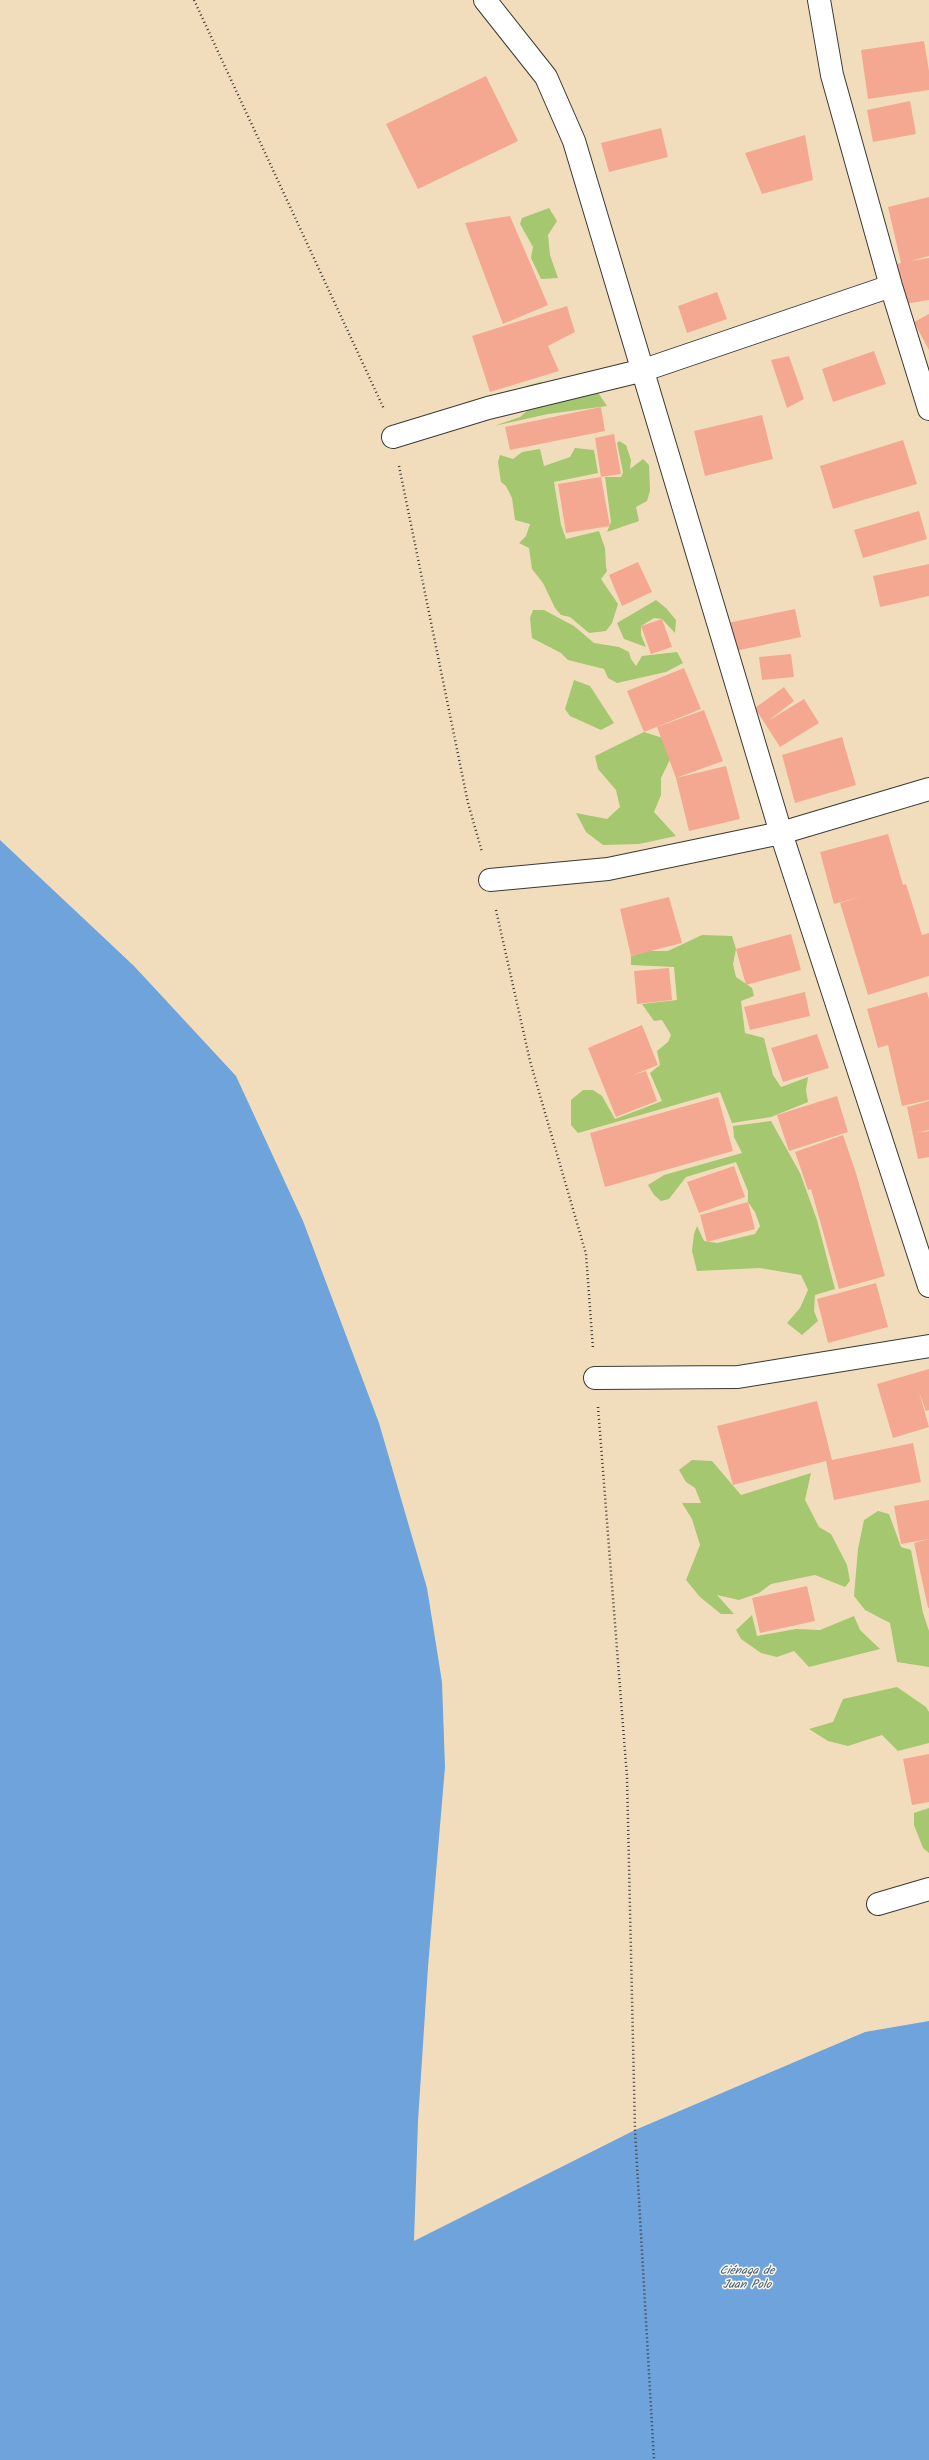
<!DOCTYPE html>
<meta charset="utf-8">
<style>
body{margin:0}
canvas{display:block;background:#f1ddbc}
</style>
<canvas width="929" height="2460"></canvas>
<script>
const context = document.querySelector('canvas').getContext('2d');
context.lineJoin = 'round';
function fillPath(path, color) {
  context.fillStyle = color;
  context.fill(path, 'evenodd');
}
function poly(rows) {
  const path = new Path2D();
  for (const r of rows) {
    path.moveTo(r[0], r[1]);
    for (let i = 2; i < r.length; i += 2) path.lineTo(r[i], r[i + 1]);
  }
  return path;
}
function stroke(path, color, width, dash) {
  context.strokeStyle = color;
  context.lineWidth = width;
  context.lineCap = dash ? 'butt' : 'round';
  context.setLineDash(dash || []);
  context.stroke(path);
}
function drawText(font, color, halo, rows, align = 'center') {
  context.font = font + ' Kalam,sans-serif';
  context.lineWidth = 3;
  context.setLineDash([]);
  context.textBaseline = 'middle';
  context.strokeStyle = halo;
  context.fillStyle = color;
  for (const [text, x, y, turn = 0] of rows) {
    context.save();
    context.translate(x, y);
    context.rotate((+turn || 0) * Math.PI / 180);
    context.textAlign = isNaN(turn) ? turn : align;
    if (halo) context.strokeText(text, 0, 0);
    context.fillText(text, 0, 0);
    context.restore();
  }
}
const green = poly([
 [549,208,557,221,548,235,550,255,558,278,541,279,531,258,533,247,520,224,522,218],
 [541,382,553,382,597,391,607,406,548,414,494,426,520,417,534,405,528,396,526,386],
 [619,441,626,445,631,460,630,469,643,459,649,465,650,491,647,501,636,507,639,521,607,532,611,522,605,477,621,477,623,472,617,443],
 [575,448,594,450,598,473,554,482,561,525,566,539,599,531,605,548,606,567,607,571,601,579,618,604,612,623,606,631,589,633,570,617,561,615,555,608,543,583,532,569,529,548,519,543,526,536,530,524,515,520,512,498,506,486,501,482,498,462,500,455,513,459,522,452,540,449,544,466,570,457],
 [656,600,666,608,676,620,675,633,662,619,654,618,641,626,641,635,646,647,624,639,617,623],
 [533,610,544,610,574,626,594,643,619,647,629,652,631,659,636,666,642,656,677,652,683,663,666,672,617,683,608,678,604,669,568,660,561,653,532,638,530,618],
 [574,680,590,686,614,723,601,730,570,716,565,709],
 [644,732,678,743,661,778,661,795,654,812,676,836,639,844,603,845,586,832,576,813,607,819,620,807,616,790,598,769,595,756],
 [702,935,732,936,736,949,733,964,736,977,752,988,754,996,741,1001,745,1033,764,1038,773,1075,781,1087,808,1077,806,1090,808,1102,771,1117,732,1123,720,1092,578,1133,571,1125,571,1100,583,1090,593,1090,602,1096,615,1119,662,1101,650,1073,660,1065,657,1051,668,1042,671,1035,662,1020,654,1021,642,1004,677,1000,674,967,631,965,631,956,649,951,668,951],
 [771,1121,800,1173,817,1220,835,1289,815,1295,814,1311,818,1321,802,1335,787,1323,800,1308,808,1290,801,1275,760,1268,697,1271,692,1251,694,1234,697,1226,704,1241,717,1243,755,1234,760,1226,755,1212,748,1202,748,1191,736,1162,686,1177,669,1199,661,1201,654,1195,648,1185,664,1175,742,1153,734,1137,733,1126],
 [692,1460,712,1461,741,1495,811,1473,805,1500,819,1527,831,1534,847,1565,850,1581,845,1587,815,1575,771,1584,759,1593,739,1600,717,1595,734,1614,721,1614,700,1597,686,1580,700,1545,692,1519,682,1503,701,1503,695,1488,686,1482,679,1470],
 [878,1511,889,1514,901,1547,911,1550,923,1613,929,1631,929,1667,897,1662,890,1623,865,1610,854,1596,858,1549,864,1520],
 [752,1615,757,1636,796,1629,820,1630,854,1616,860,1630,880,1649,809,1667,794,1651,777,1657,761,1653,741,1639,736,1630],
 [897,1687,926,1707,929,1712,929,1743,898,1751,882,1735,848,1746,828,1741,809,1729,833,1722,843,1699],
 [929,1808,929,1853,923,1848,914,1825,914,1813]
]);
const water = poly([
 [0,840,134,966,236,1076,303,1221,379,1423,427,1588,442,1682,445,1767,428,1967,418,2121,414,2241,635,2130,865,2032,929,2021,929,2460,0,2460]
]);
const building = poly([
 [924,41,929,71,929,90,868,99,861,50],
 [486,76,518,141,418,189,386,124],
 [910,101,916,134,873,142,867,110],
 [661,128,668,157,609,172,601,143],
 [805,135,813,180,762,194,745,153],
 [929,197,929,256,910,261,929,258,929,300,905,304,897,264,901,263,888,207],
 [510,216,548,305,503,324,465,223],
 [717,292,727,319,687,333,678,306],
 [567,306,575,332,548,346,559,371,490,392,472,336],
 [929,314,929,350,914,322],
 [874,351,886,384,833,402,822,369],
 [789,356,804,399,787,408,771,360],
 [601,407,605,431,510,450,505,427],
 [762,415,773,459,705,476,694,431],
 [614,434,621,474,601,477,595,438],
 [903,440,917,484,833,509,820,466],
 [601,477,610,526,566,533,558,484],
 [919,511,927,539,863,558,854,530],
 [638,562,652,592,622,606,609,575],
 [929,564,929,596,880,607,873,576],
 [795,609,801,637,735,651,728,623],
 [662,619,672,647,651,654,641,626],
 [791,654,794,677,762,680,759,657],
 [684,668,701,709,644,732,627,691],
 [784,687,794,701,768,721,804,699,819,723,780,747,755,708],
 [704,710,723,761,676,778,726,766,740,819,689,831,676,778,657,727],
 [842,737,856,785,795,803,782,755],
 [888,834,903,885,906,884,922,935,929,933,929,976,868,995,840,903,864,896,834,904,820,852],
 [669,897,682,943,631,956,620,909],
 [791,934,801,970,746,985,736,949],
 [669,968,672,1000,637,1004,634,971],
 [805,992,810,1016,750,1030,744,1007],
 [927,992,929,999,929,1100,902,1106,888,1045,878,1048,867,1009],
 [642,1025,658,1065,633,1075,646,1071,657,1101,616,1117,588,1048],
 [817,1034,829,1068,783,1082,771,1048],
 [837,1096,848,1132,789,1151,777,1115],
 [718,1097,733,1151,605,1187,590,1133],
 [929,1101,929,1130,916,1133,929,1131,929,1157,918,1159,907,1107],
 [843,1135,856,1173,885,1276,839,1289,811,1189,808,1190,795,1152],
 [734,1166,745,1197,699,1213,687,1182],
 [748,1202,755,1229,707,1242,700,1215],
 [876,1283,888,1327,828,1343,817,1299],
 [929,1369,929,1410,926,1411,919,1392,929,1427,893,1438,877,1384],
 [817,1401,832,1460,913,1443,921,1482,834,1500,826,1461,733,1485,717,1426],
 [929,1500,929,1539,901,1544,894,1506],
 [929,1539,929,1608,928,1608,914,1543],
 [807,1586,815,1621,760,1633,752,1598],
 [929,1754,929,1802,912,1805,903,1759]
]);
const path = poly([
 [194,0,384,409],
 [399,466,468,803,482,852],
 [496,910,530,1061,586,1254,593,1349],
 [598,1407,627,1777,635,2130,654,2460]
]);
const minor = poly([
 [485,0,546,77,574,141,781,833,929,1286],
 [819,0,832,75,891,286,929,409],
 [393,437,488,408,644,370,891,286],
 [490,880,608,869,781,833,929,789],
 [595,1378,738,1377,929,1346],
 [878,1904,929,1889]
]);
const waterNames = [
 ["Ciénaga de",747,2272],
 ["Juan Polo",747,2286]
];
fillPath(green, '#a5c76f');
fillPath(water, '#6ea3db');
fillPath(building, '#f5a891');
stroke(minor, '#3c3934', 24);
stroke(path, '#3c3934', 2.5, [1, 3]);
stroke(minor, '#fff', 22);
drawText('italic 12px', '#415972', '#fbf7ec', waterNames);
</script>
